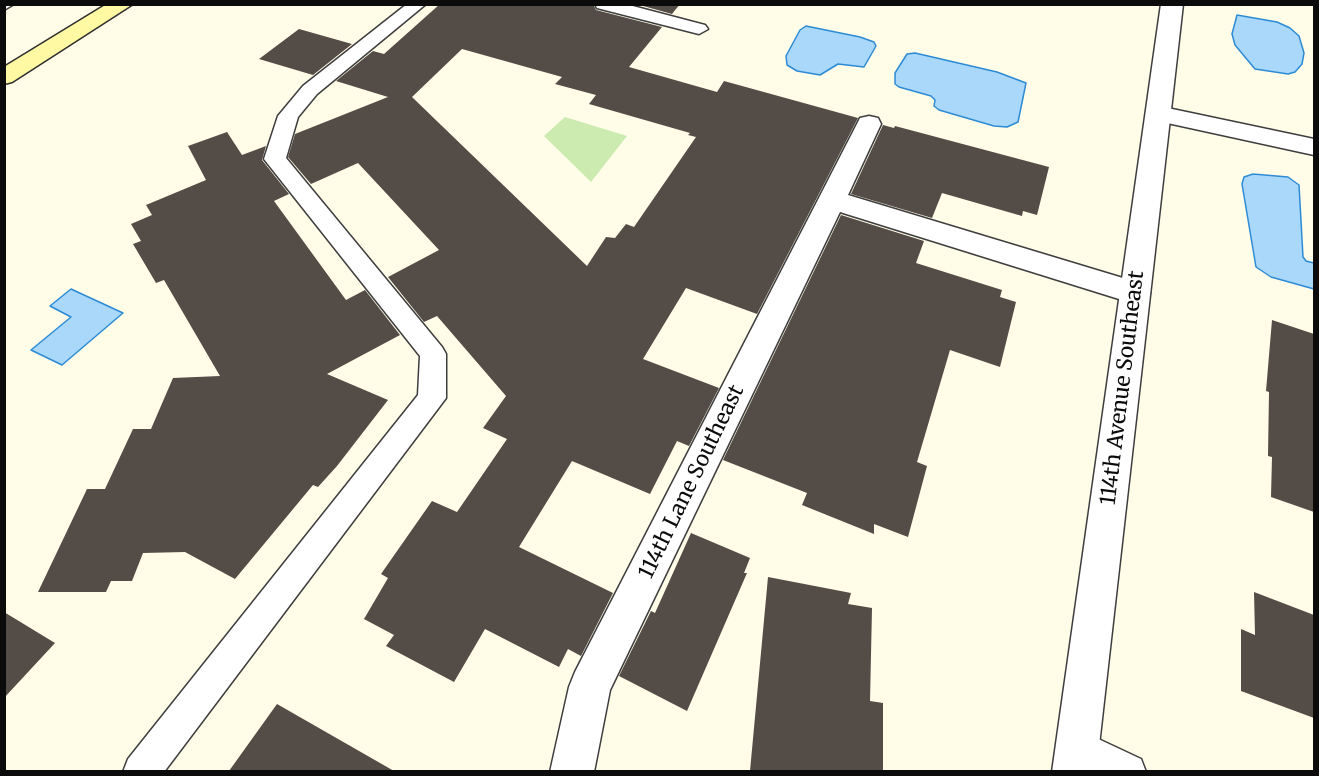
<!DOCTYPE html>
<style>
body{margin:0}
#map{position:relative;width:1319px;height:776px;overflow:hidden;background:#fffce8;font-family:Merriweather,serif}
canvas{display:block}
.frame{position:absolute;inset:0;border:6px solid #0b0b0b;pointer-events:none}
</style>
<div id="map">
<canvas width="1319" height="776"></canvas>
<div class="frame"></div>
</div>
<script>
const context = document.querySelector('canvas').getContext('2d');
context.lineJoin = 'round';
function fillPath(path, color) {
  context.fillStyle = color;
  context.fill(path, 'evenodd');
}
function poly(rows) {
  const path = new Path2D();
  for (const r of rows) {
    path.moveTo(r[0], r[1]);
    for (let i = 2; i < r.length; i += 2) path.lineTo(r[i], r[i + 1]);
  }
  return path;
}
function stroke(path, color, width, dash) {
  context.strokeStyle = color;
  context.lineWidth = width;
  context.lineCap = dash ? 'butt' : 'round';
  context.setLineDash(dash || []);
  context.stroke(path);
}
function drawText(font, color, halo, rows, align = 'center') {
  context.font = font + ' Merriweather,serif';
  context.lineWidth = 6;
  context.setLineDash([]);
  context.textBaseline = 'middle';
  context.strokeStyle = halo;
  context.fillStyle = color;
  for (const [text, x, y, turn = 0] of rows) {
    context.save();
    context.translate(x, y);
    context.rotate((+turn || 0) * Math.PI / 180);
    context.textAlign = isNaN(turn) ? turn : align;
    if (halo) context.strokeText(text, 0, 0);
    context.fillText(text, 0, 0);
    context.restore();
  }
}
const green = poly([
 [565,117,627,136,591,182,544,136]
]);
const water = poly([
 [1237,15,1277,22,1290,28,1299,36,1304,53,1302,64,1295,72,1288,74,1255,69,1235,45,1232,34,1237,15],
 [806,26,860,37,874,42,876,46,864,67,838,64,820,75,797,71,787,65,786,56,800,30,806,26],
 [915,53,997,72,1026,83,1018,122,1007,127,994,126,939,110,934,106,935,100,931,96,899,87,895,84,895,73,907,54,915,53],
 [1253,174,1288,177,1299,185,1303,257,1306,261,1314,263,1314,289,1271,277,1256,267,1242,184,1244,177,1253,174],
 [71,289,123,313,62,365,31,350,71,317,50,306,71,289]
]);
const building = poly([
 [440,4,593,4,596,10,662,27,629,67,717,92,724,81,858,118,757,314,686,288,643,359,719,388,689,446,677,441,650,494,572,461,519,547,613,593,581,656,568,649,559,667,485,629,454,682,386,646,394,635,364,619,388,578,381,574,432,501,457,512,507,439,483,428,506,396,437,316,424,322,388,277,439,250,358,163,311,184,288,157,295,134,388,97,336,81,373,51,384,54],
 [462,49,562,77,555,84,596,95,589,104,690,133,688,135,696,137,634,227,626,224,615,238,606,237,587,266,412,97],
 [636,4,680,4,672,14],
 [299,29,352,44,313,75,259,59],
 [883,125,894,128,895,126,1049,167,1037,215,1023,211,1022,216,942,193,932,218,851,194],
 [227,132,242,155,266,146,262,160,289,194,274,201,346,300,365,290,400,335,327,374,388,400,337,466,318,487,313,485,235,579,185,552,143,553,132,581,111,581,106,592,38,592,87,489,105,489,133,429,151,429,173,378,220,376,164,280,156,283,133,244,141,241,131,224,152,215,146,205,206,180,188,146],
 [841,215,924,241,916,263,1002,290,1000,297,1016,302,1000,367,950,350,917,462,927,466,908,537,874,524,874,534,802,505,807,493,723,460],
 [1272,320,1314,334,1314,512,1271,497,1272,457,1268,456,1269,392,1266,391],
 [691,533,750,558,744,573,747,573,687,711,619,676,651,611,655,613],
 [768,577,851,593,848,604,872,608,870,701,883,703,883,771,750,771],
 [1254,592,1314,615,1314,718,1241,691,1241,629,1255,635],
 [4,612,55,643,4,698],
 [277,704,394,771,229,771]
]);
const service = poly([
 [4,4,14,4,4,10,4,4],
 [407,4,426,4,317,94,298,117,286,158,442,347,446,354,446,398,164,772,123,772,128,759,418,395,420,356,264,159,278,116,303,86,407,4],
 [595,4,625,4,705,25,708,29,699,34,597,8,595,4],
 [1077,729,1141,759,1146,772,1088,772,1064,760,1059,747,1064,734,1077,729]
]);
const minor = poly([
 [1158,106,1314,139,1314,155,1149,119,1146,114,1149,109,1158,106],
 [869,116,878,118,881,124,848,195,1146,285,1150,293,1146,301,1135,304,840,212,610,690,594,772,550,772,569,687,575,672,857,124,860,118,869,116]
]);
const tertiary = poly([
 [1161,4,1183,4,1096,772,1052,772,1161,4]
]);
const secondary = poly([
 [107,4,133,4,12,82,4,84,4,67,107,4]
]);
const streetNames = [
 ["114th Avenue Southeast",1123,388,-83],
 ["114th Lane Southeast",692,482,-64]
];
fillPath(green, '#ccebb1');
fillPath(water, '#aad8fa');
stroke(water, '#2d8bd5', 1.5);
fillPath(building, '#544c47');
stroke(service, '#3e3e3e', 3);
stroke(minor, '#3e3e3e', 3);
stroke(tertiary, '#3e3e3e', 3);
stroke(secondary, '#2d2d2d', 3);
fillPath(service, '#fff');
fillPath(minor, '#fff');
fillPath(tertiary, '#fff');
fillPath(secondary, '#fff9a3');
drawText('21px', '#0b0b0b', '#fff', streetNames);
</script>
